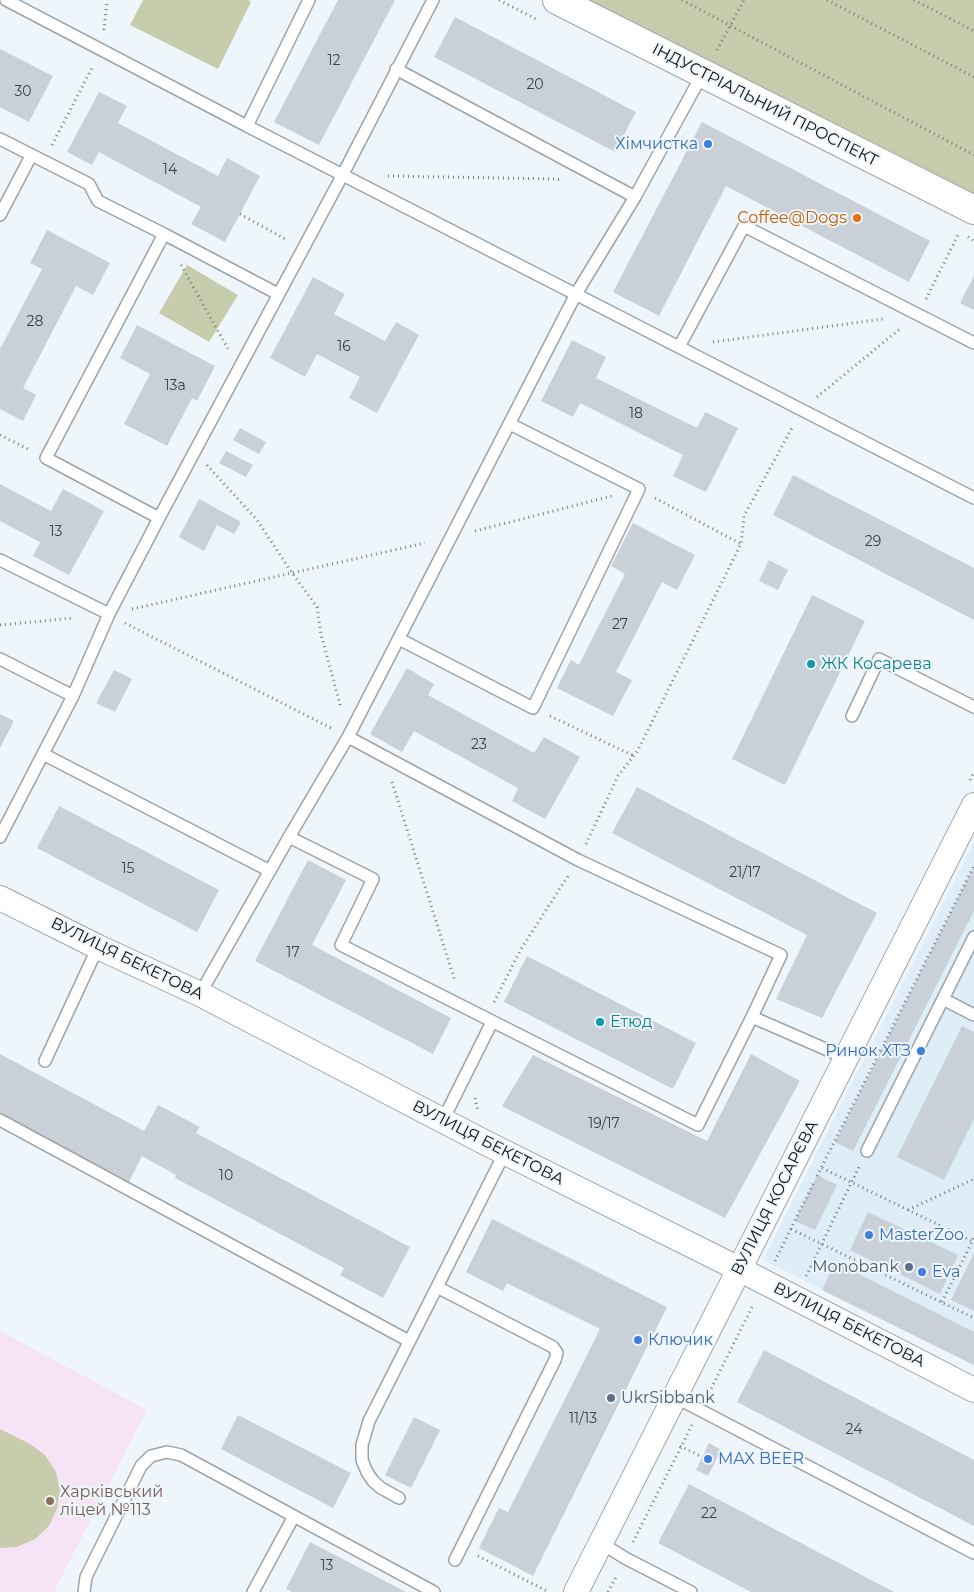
<!DOCTYPE html>
<meta charset="utf-8">
<style>
body{margin:0}
canvas{display:block;background:#eef6fc}
</style>
<canvas width="974" height="1592"></canvas>
<script>
const context = document.querySelector('canvas').getContext('2d');
context.lineJoin = 'round';
function fillPath(path, color) {
  context.fillStyle = color;
  context.fill(path, 'evenodd');
}
function poly(rows) {
  const path = new Path2D();
  for (const r of rows) {
    path.moveTo(r[0], r[1]);
    for (let i = 2; i < r.length; i += 2) path.lineTo(r[i], r[i + 1]);
  }
  return path;
}
function stroke(path, color, width, dash) {
  context.strokeStyle = color;
  context.lineWidth = width;
  context.lineCap = dash ? 'butt' : 'round';
  context.setLineDash(dash || []);
  context.stroke(path);
}
function drawText(font, color, halo, rows, align = 'center') {
  context.font = font + ' Montserrat,sans-serif';
  context.lineWidth = 4;
  context.setLineDash([]);
  context.textBaseline = 'middle';
  context.strokeStyle = halo;
  context.fillStyle = color;
  for (const [text, x, y, turn = 0] of rows) {
    context.save();
    context.translate(x, y);
    context.rotate((+turn || 0) * Math.PI / 180);
    context.textAlign = isNaN(turn) ? turn : align;
    if (halo) context.strokeText(text, 0, 0);
    context.fillText(text, 0, 0);
    context.restore();
  }
}
const built = poly([
 [974,842,974,1366,763,1260]
]);
const education = poly([
 [0,1331,147,1410,54,1592,0,1592]
]);
const green = poly([
 [143,0,248,0,251,2,218,69,130,25],
 [582,0,974,0,974,201],
 [187,265,238,295,209,342,159,313],
 [0,1429,30,1444,45,1455,56,1472,60,1490,57,1509,49,1526,35,1539,17,1547,0,1548]
]);
const building = poly([
 [338,0,395,0,319,145,274,122],
 [455,17,636,112,615,152,434,57],
 [0,49,53,76,29,122,0,107],
 [99,92,127,106,118,123,218,176,227,158,260,176,225,242,191,224,201,207,99,152,92,165,67,152],
 [702,122,930,241,909,282,726,186,659,316,613,292],
 [47,230,110,263,93,295,76,286,23,388,36,395,23,421,0,409,0,349,42,269,30,263],
 [974,276,974,310,960,303],
 [313,277,345,294,334,314,385,341,396,322,419,335,377,413,349,398,360,377,317,354,305,377,270,358],
 [137,325,215,366,197,401,192,398,167,446,124,424,150,374,120,358],
 [572,340,606,357,596,378,697,428,705,412,738,428,706,492,673,476,683,455,580,403,573,417,541,401],
 [240,428,266,442,259,454,233,440],
 [226,451,253,465,246,477,219,463],
 [793,475,974,568,974,620,773,515],
 [0,484,51,511,63,489,104,511,69,575,33,556,40,542,0,521],
 [199,499,241,522,234,534,217,525,204,551,179,537],
 [633,523,695,555,677,590,662,582,616,672,632,680,613,716,557,688,571,660,579,665,625,574,611,566],
 [769,560,788,570,778,590,759,581],
 [812,595,865,621,785,785,732,759],
 [407,668,434,684,428,695,534,753,544,737,580,757,545,819,512,801,518,788,414,731,402,752,370,734],
 [114,670,132,679,115,712,96,703],
 [0,714,14,721,0,748],
 [637,787,877,913,822,1018,776,999,807,935,612,833],
 [59,806,219,890,197,932,37,848],
 [308,860,346,880,312,945,451,1018,433,1054,255,961],
 [974,866,974,911,853,1151,835,1142],
 [527,956,696,1043,673,1089,504,1002],
 [962,1026,974,1032,974,1119,944,1180,897,1157],
 [0,1054,144,1131,158,1105,200,1127,196,1133,410,1247,383,1298,340,1275,344,1268,175,1178,176,1175,142,1156,129,1182,0,1113],
 [751,1054,800,1081,725,1218,502,1106,533,1055,707,1141],
 [817,1175,837,1185,815,1230,795,1221],
 [868,1212,958,1255,940,1294,850,1250],
 [492,1219,667,1307,533,1576,479,1548,499,1508,508,1512,600,1329,507,1283,503,1291,466,1272],
 [974,1253,974,1311,951,1300],
 [835,1262,974,1332,974,1365,822,1290],
 [764,1350,974,1460,974,1526,737,1402],
 [238,1415,351,1473,333,1508,221,1449],
 [414,1417,440,1430,411,1488,385,1475],
 [709,1443,721,1450,708,1476,696,1470],
 [689,1484,894,1592,751,1592,658,1543],
 [310,1542,406,1592,292,1592,286,1589]
]);
const path = poly([
 [499,0,538,20],
 [682,0,974,155],
 [827,0,974,77],
 [914,0,974,31],
 [104,30,107,0],
 [717,50,744,0],
 [52,145,93,66],
 [388,176,555,179,561,180],
 [240,214,287,240],
 [968,237,974,241],
 [181,265,228,349],
 [926,299,959,233],
 [713,342,883,319],
 [817,397,901,328],
 [0,435,30,450],
 [207,465,257,520,292,573,317,607,321,634,341,708],
 [655,498,741,544],
 [475,531,612,496],
 [132,609,425,543],
 [125,623,331,728],
 [0,625,74,618],
 [550,716,634,756],
 [970,780,974,772],
 [392,782,455,981],
 [586,844,618,776,638,750,741,544,744,516,793,426],
 [494,1002,521,949,568,876],
 [475,1098,478,1111],
 [822,1168,974,1242],
 [817,1176,974,866],
 [908,1210,974,1179],
 [791,1229,974,1318],
 [775,1261,813,1184],
 [806,1276,859,1167],
 [942,1302,974,1238],
 [709,1393,753,1305],
 [680,1446,702,1457],
 [633,1542,692,1425],
 [478,1556,549,1592],
 [608,1592,617,1575]
]);
const lane = poly([
 [6,0,247,126],
 [309,0,247,126,974,498],
 [396,69,635,197],
 [0,139,89,184,98,201,164,234,46,458,159,518],
 [0,215,31,156],
 [164,234,278,294],
 [679,347,744,226,974,343],
 [0,560,109,614],
 [399,639,533,708,639,489,510,424],
 [0,659,73,696],
 [852,716,879,659,974,707],
 [43,754,270,871],
 [0,837,73,696,109,614,159,518,342,176,433,0],
 [289,837,373,879,341,945,698,1125,752,1017,781,955,578,860,348,737],
 [200,994,289,837,348,737,576,294,635,197,703,73],
 [943,999,974,1015],
 [752,1017,846,1058],
 [45,1061,98,947],
 [0,1120,409,1341],
 [443,1120,492,1022],
 [867,1151,974,937],
 [675,1397,974,1553],
 [399,1498,381,1488,373,1481,367,1472,362,1460,362,1445,369,1421,437,1287],
 [601,1543,625,1558,691,1592],
 [455,1560,555,1360,557,1353,553,1347,437,1287,505,1152],
 [84,1592,86,1577,141,1466,151,1456,167,1452,181,1455,434,1592],
 [253,1592,294,1516]
]);
const street = poly([
 [0,898,98,947,200,994,486,1143,739,1269,974,1390],
 [576,1592,974,805]
]);
const secondary = poly([
 [557,0,974,210]
]);
const markers = [
 [708,144,5,"#3f7fe0"],
 [857,218,5,"#e8710a"],
 [811,664,5,"#0f9aa8"],
 [600,1022,5,"#0f9aa8"],
 [921,1051,5,"#3f7fe0"],
 [869,1235,5,"#3f7fe0"],
 [909,1267,5,"#5c6f8a"],
 [922,1272,5,"#3f7fe0"],
 [638,1340,5,"#3f7fe0"],
 [611,1398,5,"#5c6f8a"],
 [708,1459,5,"#3f7fe0"],
 [50,1501,5,"#8d6e63"]
];
const numberNames = [
 ["12",334,61],
 ["20",535,85],
 ["30",23,92],
 ["14",170,170],
 ["28",35,322],
 ["16",344,347],
 ["13а",175,386],
 ["18",636,414],
 ["13",56,532],
 ["29",873,542],
 ["27",620,625],
 ["23",479,745],
 ["15",128,869],
 ["21/17",745,873],
 ["17",293,953],
 ["19/17",604,1124],
 ["10",226,1176],
 ["11/13",583,1419],
 ["24",854,1430],
 ["22",709,1514],
 ["13",327,1566]
];
const streetNames = [
 ["ІНДУСТРІАЛЬНИЙ ПРОСПЕКТ",765,105,27],
 ["ВУЛИЦЯ БЕКЕТОВА",127,959,26],
 ["ВУЛИЦЯ БЕКЕТОВА",488,1143,27],
 ["ВУЛИЦЯ КОСАРЄВА",775,1198,-63],
 ["ВУЛИЦЯ БЕКЕТОВА",849,1325,27]
];
const shopNames = [
 ["Хімчистка",698,144,"right"],
 ["Ринок ХТЗ",911,1051,"right"],
 ["MasterZoo",879,1235],
 ["Eva",932,1272],
 ["Ключик",648,1340],
 ["MAX BEER",718,1459]
];
const foodNames = [
 ["Coffee@Dogs",847,218]
];
const cultureNames = [
 ["ЖК Косарева",821,664],
 ["Етюд",610,1022]
];
const serviceNames = [
 ["Monobank",899,1267],
 ["UkrSibbank",621,1398,"left"]
];
const educationNames = [
 ["Харківський",60,1492],
 ["ліцей №113",60,1510]
];
fillPath(built, '#dfedf9');
fillPath(education, '#f6e4f6');
fillPath(green, '#c7ccad');
fillPath(building, '#c9d0d7');
stroke(lane, '#9ca3a9', 14);
stroke(street, '#9ca3a9', 26);
stroke(secondary, '#9ca3a9', 30);
stroke(path, '#757b7e', 3, [1, 4]);
stroke(lane, '#fff', 11);
stroke(street, '#fff', 24);
stroke(secondary, '#fff', 28);
for (const [x, y, r, color] of markers) {
  const dot = new Path2D();
  dot.arc(x, y, r, 0, 2 * Math.PI);
  context.fillStyle = color;
  context.fill(dot);
  stroke(dot, '#eef6fc', 2);
}
drawText('14px', '#3d4144', null, numberNames);
drawText('16px', '#0e1113', '#eef6fc', streetNames);
drawText('16px', '#366cbe', '#eef6fc', shopNames, 'left');
drawText('16px', '#c56008', '#eef6fc', foodNames, 'right');
drawText('16px', '#0d838f', '#eef6fc', cultureNames, 'left');
drawText('16px', '#4e5e75', '#eef6fc', serviceNames, 'right');
drawText('16px', '#785e54', '#eef6fc', educationNames, 'left');
</script>
